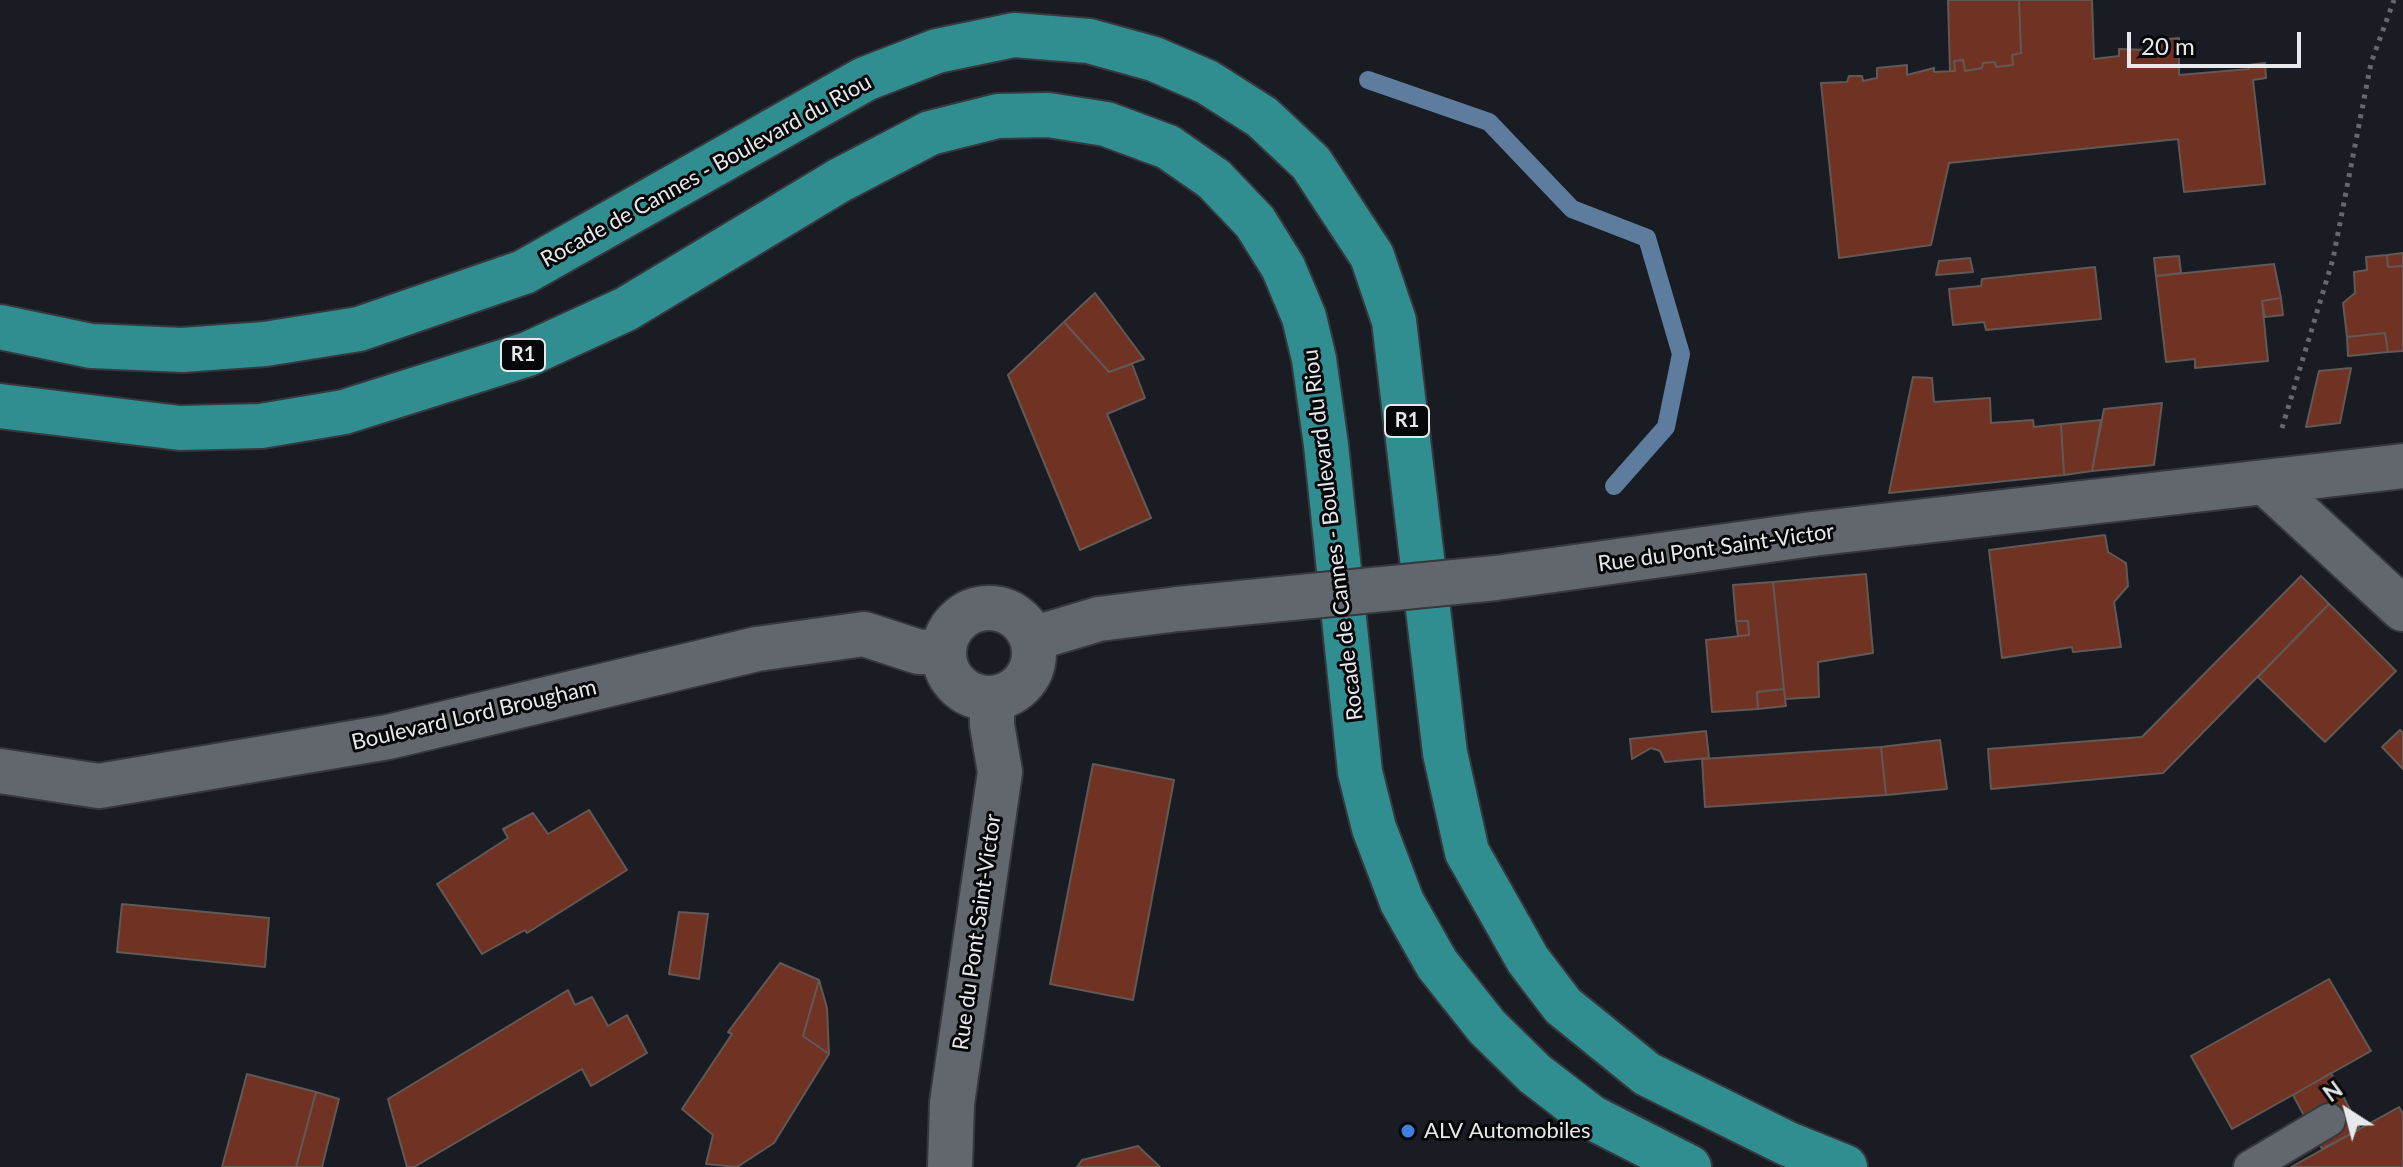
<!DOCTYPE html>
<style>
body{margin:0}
#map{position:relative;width:2403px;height:1167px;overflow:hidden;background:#191d23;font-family:Lato,sans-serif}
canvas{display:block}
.north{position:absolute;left:2307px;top:1071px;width:80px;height:80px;-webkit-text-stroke:6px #060709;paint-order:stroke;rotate:324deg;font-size:22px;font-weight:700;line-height:32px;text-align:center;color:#e6e8ec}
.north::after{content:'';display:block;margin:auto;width:28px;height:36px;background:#e6e8ec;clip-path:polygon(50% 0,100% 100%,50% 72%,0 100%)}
.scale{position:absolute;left:2127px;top:32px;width:174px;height:36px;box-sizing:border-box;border:4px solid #e6e8ec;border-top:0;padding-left:10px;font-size:24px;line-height:28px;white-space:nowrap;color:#e6e8ec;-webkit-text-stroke:6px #060709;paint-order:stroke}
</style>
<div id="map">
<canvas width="2403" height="1167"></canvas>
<div class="north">N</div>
<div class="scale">20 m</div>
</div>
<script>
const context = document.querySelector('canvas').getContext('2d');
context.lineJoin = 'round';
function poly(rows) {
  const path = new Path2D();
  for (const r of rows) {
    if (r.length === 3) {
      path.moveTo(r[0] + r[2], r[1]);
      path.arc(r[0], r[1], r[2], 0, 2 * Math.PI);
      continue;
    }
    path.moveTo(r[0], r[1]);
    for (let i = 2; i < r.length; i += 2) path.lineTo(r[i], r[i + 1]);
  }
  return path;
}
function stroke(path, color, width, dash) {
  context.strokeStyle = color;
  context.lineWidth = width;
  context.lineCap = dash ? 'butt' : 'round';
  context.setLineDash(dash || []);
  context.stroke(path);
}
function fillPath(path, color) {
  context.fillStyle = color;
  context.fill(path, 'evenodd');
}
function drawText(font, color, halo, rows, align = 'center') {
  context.font = font + ' Lato,sans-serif';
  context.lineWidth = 6;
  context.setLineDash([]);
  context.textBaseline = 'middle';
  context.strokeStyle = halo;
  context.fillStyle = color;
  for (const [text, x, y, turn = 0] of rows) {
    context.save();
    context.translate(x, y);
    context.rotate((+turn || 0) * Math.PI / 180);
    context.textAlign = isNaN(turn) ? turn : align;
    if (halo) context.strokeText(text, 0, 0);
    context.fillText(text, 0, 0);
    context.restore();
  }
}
const stream = poly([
 [1368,80,1489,122,1572,209,1647,238,1681,354,1666,427,1614,486]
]);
const building = poly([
 [1948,0,2019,0,2021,53,2012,55,2013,65,1996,67,1995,62,1983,63,1982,68,1965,71,1963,60,1954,61,1955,71,1950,71,1948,0],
 [2019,0,2092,0,2094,59,2119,56,2119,49,2148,50,2148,41,2179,38,2179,75,2249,69,2248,65,2265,63,2266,78,2253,80,2265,184,2184,192,2178,139,1949,163,1931,245,1839,258,1821,83,1847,82,1849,76,1862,76,1863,81,1877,78,1877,68,1907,65,1907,75,1934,68,1934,72,1955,71,1954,61,1963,60,1965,71,1982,68,1983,63,1995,62,1996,67,2013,65,2012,55,2021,53,2019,0],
 [2403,253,2403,266,2388,267,2387,255,2403,253],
 [2387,255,2388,267,2403,266,2403,351,2388,352,2385,333,2347,337,2343,303,2355,293,2354,272,2367,270,2366,257,2387,255],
 [2179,256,2181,273,2156,276,2154,258,2179,256],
 [1970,258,1973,272,1936,275,1939,261,1970,258],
 [2274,264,2281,298,2262,301,2268,361,2195,368,2195,359,2166,362,2156,276,2274,264],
 [2095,267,2101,319,1986,330,1984,322,1953,325,1949,289,1981,286,1982,279,2095,267],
 [1095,293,1144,359,1109,372,1064,322,1095,293],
 [2281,298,2283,315,2265,317,2262,301,2281,298],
 [1064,322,1109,372,1132,364,1145,398,1107,414,1151,518,1080,550,1008,375,1064,322],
 [2385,333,2388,352,2348,356,2347,337,2385,333],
 [2351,368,2340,423,2306,427,2319,371,2351,368],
 [1913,377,1932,378,1934,402,1990,398,1991,423,2033,420,2034,427,2061,424,2064,475,1889,493,1913,377],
 [2162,403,2154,465,2092,471,2104,409,2162,403],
 [2101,420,2092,471,2064,475,2061,424,2101,420],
 [2105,535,2108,552,2126,563,2128,586,2114,602,2121,647,2073,652,2072,647,2002,658,1989,550,2105,535],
 [1866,574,1873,653,1818,662,1819,697,1785,699,1773,582,1866,574],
 [2301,576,2329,604,2163,773,1991,789,1988,749,2142,737,2301,576],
 [1773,582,1784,689,1757,692,1758,709,1712,712,1706,640,1749,635,1748,621,1736,621,1733,585,1773,582],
 [2329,604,2396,671,2325,742,2258,677,2329,604],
 [1736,621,1748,621,1749,635,1738,636,1736,621],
 [1784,689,1786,706,1758,709,1757,692,1784,689],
 [2400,730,2403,733,2403,769,2382,747,2400,730],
 [1706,731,1709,758,1665,762,1660,751,1651,748,1632,759,1630,739,1706,731],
 [1940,740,1947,789,1886,795,1881,747,1940,740],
 [1881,747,1886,795,1705,807,1702,759,1881,747],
 [1093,764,1174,780,1133,1000,1050,984,1093,764],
 [589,810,627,870,527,933,525,930,482,954,437,884,508,838,503,829,533,813,548,834,589,810],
 [122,904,269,918,265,967,117,952,122,904],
 [679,912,708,914,699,979,669,974,679,912],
 [780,963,819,980,803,1036,829,1054,774,1143,737,1167,706,1164,713,1135,682,1109,732,1034,728,1032,780,963],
 [2329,979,2371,1051,2232,1129,2191,1056,2329,979],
 [819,980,827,1008,829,1054,803,1036,819,980],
 [568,990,575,1005,592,997,608,1026,627,1015,647,1053,591,1086,582,1069,414,1167,407,1167,388,1099,568,990],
 [2331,1073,2360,1129,2322,1149,2293,1095,2331,1073],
 [247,1074,316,1092,296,1167,222,1167,247,1074],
 [316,1092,339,1099,322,1167,296,1167,316,1092],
 [2399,1107,2403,1114,2403,1167,2291,1167,2399,1107],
 [1138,1146,1160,1167,1077,1167,1082,1160,1138,1146]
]);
const path = poly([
 [2282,428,2333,259,2371,63,2394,0]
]);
const service = poly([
 [2250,1167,2329,1120]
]);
const minor = poly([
 [2266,483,2403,609],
 [1812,534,2403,466],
 [989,653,45],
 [1032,639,1099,619,1178,609],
 [0,771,99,786,388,737,757,649,864,634,919,652,943,651],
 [950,1167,952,1103,1000,772,992,725,992,698]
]);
const trunk = poly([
 [0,327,91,346,182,350,265,344,359,329,524,272,865,79,937,51,1014,35,1089,41,1154,59,1207,82,1262,117,1311,163,1372,256,1394,321,1445,753,1467,852,1528,960,1563,1006,1647,1074,1788,1144,1845,1167],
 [0,406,180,428,261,426,344,412,528,354,626,309,840,180,930,133,998,116,1048,115,1106,124,1168,147,1214,179,1255,222,1283,267,1304,317,1314,359,1326,445,1360,772,1374,828,1402,902,1437,964,1487,1027,1535,1074,1591,1117,1689,1167]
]);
const minorBridge = poly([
 [1178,609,1496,578,1812,534]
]);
const markers = [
 [1408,1131,8,"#3f7fe0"]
];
const shields = [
 [523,355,44],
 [1407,421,44]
];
const shieldNames = [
 ["R1",523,355],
 ["R1",1407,421]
];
const streetNames = [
 ["Rocade de Cannes - Boulevard du Riou",706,171,-29],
 ["Rocade de Cannes - Boulevard du Riou",1333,535,-97],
 ["Rue du Pont Saint-Victor",1716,548,-8],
 ["Boulevard Lord Brougham",474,715,-13],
 ["Rue du Pont Saint-Victor",977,932,-82]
];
const poiNames = [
 ["ALV Automobiles",1424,1131]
];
stroke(stream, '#5d7c9e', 18);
fillPath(building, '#703222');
stroke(building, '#625956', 2);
stroke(service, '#36383d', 36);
stroke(minor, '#36383d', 48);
stroke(trunk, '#36383d', 48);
stroke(path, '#65686d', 5, [4, 6]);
stroke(service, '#62676e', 32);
stroke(minor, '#62676e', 44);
stroke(trunk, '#308e91', 44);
stroke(minorBridge, '#36383d', 48, []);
stroke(minorBridge, '#62676e', 44);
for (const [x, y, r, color] of markers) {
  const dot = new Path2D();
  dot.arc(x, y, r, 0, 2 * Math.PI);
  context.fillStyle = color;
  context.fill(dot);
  stroke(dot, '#060709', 3);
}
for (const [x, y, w] of shields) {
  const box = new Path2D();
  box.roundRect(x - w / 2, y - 16, w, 32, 6);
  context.fillStyle = '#060709';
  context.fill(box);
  stroke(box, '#e6e8ec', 2);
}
drawText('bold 20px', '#e6e8ec', null, shieldNames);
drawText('22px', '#e6e8ec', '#060709', streetNames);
drawText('22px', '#e6e8ec', '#060709', poiNames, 'left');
</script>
